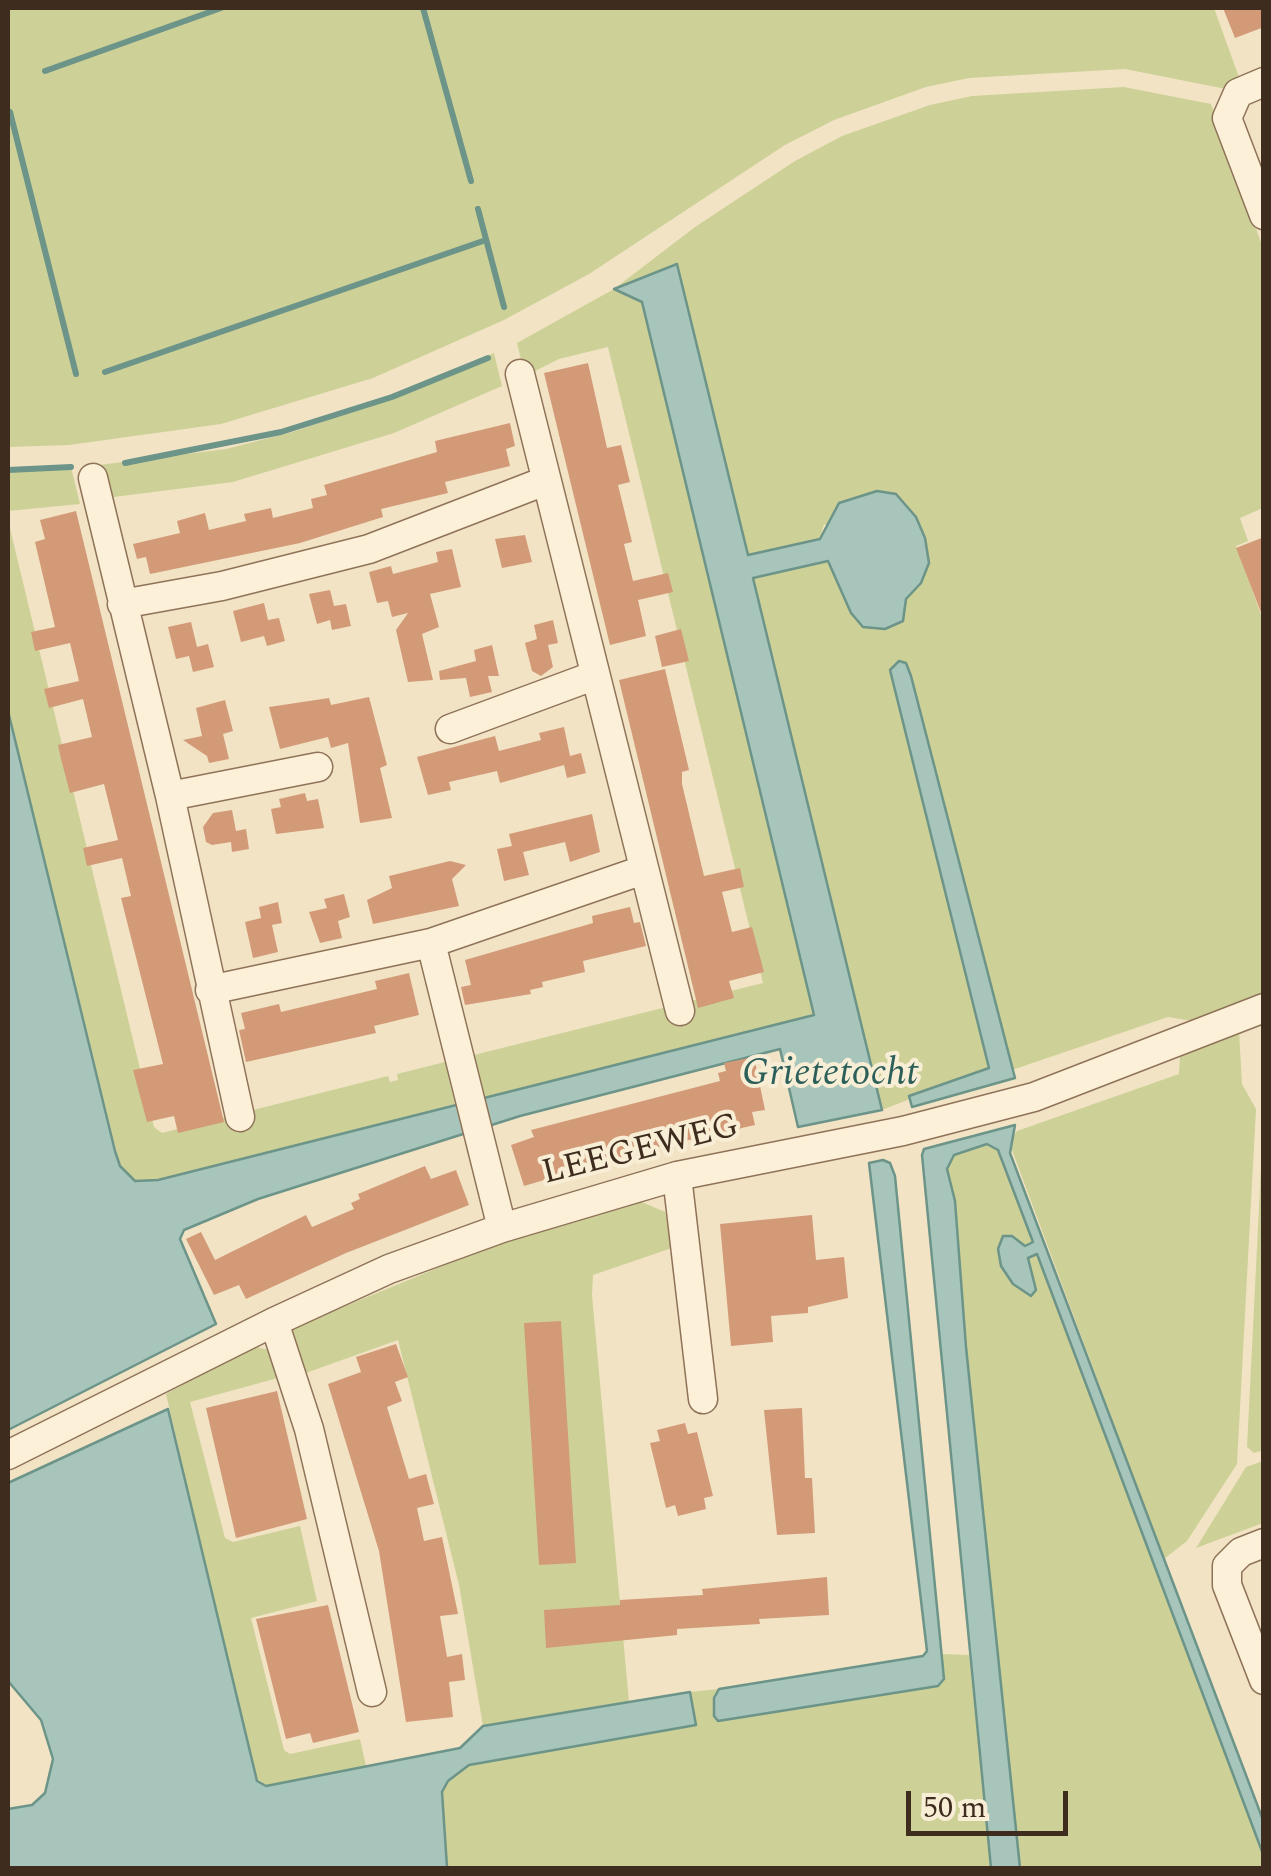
<!DOCTYPE html>
<style>
body{margin:0}
#map{position:relative;width:1271px;height:1876px;overflow:hidden;background:#f2e3c5;font-family:Spectral,serif}
canvas{display:block}
.frame{position:absolute;inset:0;border:10px solid #3e2c1e;pointer-events:none}
.scale{position:absolute;left:906px;top:1791px;width:162px;height:45px;box-sizing:border-box;border:5px solid #3e2c1e;border-top:0;padding-left:12px;font-size:30px;line-height:35px;white-space:nowrap;color:#3e2c1e;-webkit-text-stroke:8px #f8edd5;paint-order:stroke}
</style>
<div id="map">
<canvas width="1271" height="1876"></canvas>
<div class="frame"></div>
<div class="scale">50 m</div>
</div>
<script>
const context = document.querySelector('canvas').getContext('2d');
context.lineJoin = 'round';
function fillPath(path, color) {
  context.fillStyle = color;
  context.fill(path, 'evenodd');
}
function poly(rows) {
  const path = new Path2D();
  for (const r of rows) {
    path.moveTo(r[0], r[1]);
    for (let i = 2; i < r.length; i += 2) path.lineTo(r[i], r[i + 1]);
  }
  return path;
}
function stroke(path, color, width, dash) {
  context.strokeStyle = color;
  context.lineWidth = width;
  context.lineCap = dash ? 'butt' : 'round';
  context.setLineDash(dash || []);
  context.stroke(path);
}
function drawText(font, color, halo, rows, align = 'center') {
  context.font = font + ' Spectral,serif';
  context.lineWidth = 8;
  context.setLineDash([]);
  context.textBaseline = 'middle';
  context.strokeStyle = halo;
  context.fillStyle = color;
  for (const [text, x, y, turn = 0] of rows) {
    context.save();
    context.translate(x, y);
    context.rotate((+turn || 0) * Math.PI / 180);
    context.textAlign = isNaN(turn) ? turn : align;
    if (halo) context.strokeText(text, 0, 0);
    context.fillText(text, 0, 0);
    context.restore();
  }
}
const green = poly([
 [8,8,1214,8,1241,83,1226,89,1125,69,969,78,926,87,834,120,785,145,589,274,504,320,373,378,221,424,69,445,8,447],
 [1124,87,1211,104,1263,248,1263,508,1240,518,1248,541,1236,546,1263,620,1263,995,1192,1021,1168,1017,1012,1070,906,663,890,670,989,1068,882,1110,753,578,828,560,851,613,906,599,921,583,824,524,820,539,748,555,678,265,636,297,642,302,815,1015,480,1098,470,1056,763,983,608,347,559,359,525,376,517,343,614,289,695,227,795,161,842,136,930,105,972,96],
 [494,353,502,386,394,433,233,482,106,498,99,465,226,449,296,431,382,401],
 [71,467,80,504,8,511,8,470],
 [8,520,154,1127,162,1133,388,1076,390,1082,398,1080,397,1074,445,1062,455,1104,158,1180,135,1182,120,1166,8,711],
 [1239,1031,1242,1084,1256,1109,1237,1464,1187,1541,1164,1559,1009,1142,1017,1131,1179,1074,1180,1056],
 [1263,1127,1264,1450,1254,1453,1247,1447],
 [987,1144,998,1150,1033,1242,1025,1246,1012,1236,998,1249,1001,1266,1013,1284,1036,1290,1027,1260,1030,1253,1037,1254,1263,1854,1263,1868,1020,1868,966,1347,955,1201,947,1169,954,1155],
 [637,1200,665,1212,672,1248,593,1275,592,1295,629,1702,483,1726,459,1585,398,1340,303,1374,292,1328,508,1239],
 [252,1346,269,1350,278,1378,190,1402,225,1538,233,1542,300,1526,317,1601,251,1618,284,1750,290,1754,360,1739,366,1766,265,1786,256,1781,166,1394],
 [1263,1461,1263,1523,1196,1548,1246,1467],
 [942,1654,969,1655,991,1868,397,1868,447,1867,442,1792,448,1781,469,1765,696,1724,690,1692,719,1689,715,1694,714,1718,722,1721,938,1686,944,1679]
]);
const water = poly([
 [677,264,748,555,820,539,839,503,877,491,896,494,916,517,925,538,929,563,921,583,906,599,903,621,885,629,863,627,851,613,828,561,753,578,882,1110,798,1127,780,1049,520,1116,258,1199,184,1230,180,1239,216,1324,8,1430,8,711,115,1151,120,1166,135,1181,158,1180,814,1015,642,302,614,289,677,264],
 [899,661,906,663,911,676,1015,1078,912,1107,909,1096,989,1068,890,670,899,661],
 [1015,1125,1010,1153,1263,1820,1263,1854,1037,1254,1028,1258,1036,1290,1031,1296,1013,1284,1001,1266,998,1249,1003,1236,1012,1236,1025,1246,1033,1242,998,1150,987,1144,954,1155,947,1169,955,1201,966,1347,1020,1868,991,1868,922,1155,924,1149,1015,1125],
 [883,1160,890,1163,895,1176,944,1679,938,1686,718,1721,714,1716,714,1698,719,1689,923,1656,927,1651,869,1163,883,1160],
 [168,1409,257,1781,266,1786,460,1748,483,1726,690,1692,696,1725,469,1765,448,1781,442,1792,447,1867,8,1868,8,1809,32,1805,45,1793,53,1759,41,1720,8,1681,8,1483,168,1409]
]);
const stream = poly([
 [423,8,471,181],
 [45,71,221,8],
 [10,112,76,374],
 [478,209,504,307],
 [105,372,483,241],
 [125,463,281,432,392,397,488,358],
 [8,470,71,467]
]);
const building = poly([
 [1223,8,1264,8,1264,27,1235,38],
 [588,363,607,448,621,445,630,482,618,485,632,542,624,544,633,581,668,573,673,592,638,600,646,636,610,645,544,373],
 [510,423,515,446,506,449,510,466,445,482,448,493,381,509,383,517,300,543,150,574,146,557,137,559,133,544,180,533,177,521,205,513,209,530,246,521,244,514,271,508,273,518,313,508,311,499,327,495,324,485,437,452,435,441],
 [76,511,224,1122,178,1133,174,1116,147,1122,133,1070,163,1064,121,898,131,896,122,858,87,866,83,848,118,840,104,784,70,793,61,759,58,745,92,737,83,699,49,708,44,689,79,681,70,643,35,651,31,632,55,627,35,542,45,539,40,520],
 [525,535,532,562,502,568,495,539],
 [1264,537,1264,614,1262,615,1236,548],
 [452,549,461,587,430,594,439,627,422,634,433,680,408,682,396,630,408,613,392,617,388,601,377,603,369,572,391,566,393,574,438,562,436,552],
 [330,590,334,606,346,604,351,626,332,630,330,620,317,624,309,594],
 [264,603,268,620,279,618,285,641,267,646,264,636,241,642,233,611],
 [553,620,558,643,548,645,553,667,541,676,532,671,525,643,537,639,534,625],
 [191,622,197,647,208,644,214,667,193,672,189,656,176,659,168,627],
 [681,629,689,661,662,667,655,636],
 [492,645,499,676,488,676,492,692,470,697,466,678,440,680,439,671,476,661,474,650],
 [665,669,689,770,682,772,682,784,704,876,740,868,744,887,722,892,732,932,752,927,764,972,729,981,734,998,698,1008,619,680],
 [369,697,387,765,380,768,392,818,360,823,348,743,331,748,328,737,280,749,269,707,329,698,331,705],
 [225,700,233,731,223,734,229,759,209,763,207,756,183,740,202,736,196,708],
 [564,727,570,756,581,753,586,773,567,778,564,765,500,783,497,771,449,782,451,790,428,795,417,757,495,736,499,751,541,740,539,733],
 [305,793,307,801,318,799,324,828,276,834,271,809,281,807,279,799],
 [232,810,236,831,246,829,249,849,232,852,231,842,212,845,206,842,203,827,213,813],
 [592,814,600,852,570,862,565,842,523,852,529,875,504,881,497,849,512,846,509,834],
 [450,861,466,865,452,879,459,906,373,924,367,900,392,888,389,876],
 [344,894,350,917,338,921,342,938,320,943,309,912,327,908,324,899],
 [278,902,282,923,272,925,278,952,253,958,245,922,261,918,259,907],
 [630,907,634,923,640,922,646,946,583,961,585,972,542,982,543,987,530,990,531,994,465,1005,461,987,471,985,465,960,593,923,592,916],
 [409,973,419,1015,374,1026,376,1033,246,1062,239,1030,245,1029,241,1013,279,1004,281,1012,377,989,375,981],
 [754,1057,765,1110,752,1112,755,1125,645,1150,524,1186,511,1145,534,1137,531,1130,720,1081,718,1073,726,1071,724,1063],
 [425,1166,431,1179,456,1170,469,1205,346,1253,246,1299,239,1285,214,1295,186,1239,201,1232,215,1260,306,1215,312,1227,354,1209,351,1203,360,1199,358,1194],
 [812,1215,816,1260,844,1257,848,1298,808,1307,808,1313,771,1316,773,1342,731,1346,720,1224],
 [561,1321,576,1563,539,1565,524,1323],
 [396,1344,408,1377,395,1382,402,1401,387,1407,409,1479,426,1474,434,1504,417,1508,424,1541,442,1537,458,1614,440,1616,447,1657,462,1654,465,1680,449,1682,453,1717,406,1722,379,1551,328,1384,361,1372,356,1357],
 [277,1391,307,1519,236,1538,206,1408],
 [802,1408,805,1478,812,1478,815,1533,777,1535,764,1410],
 [685,1423,688,1434,697,1432,713,1496,704,1498,706,1509,678,1516,675,1505,666,1508,650,1443,660,1441,657,1430],
 [827,1577,829,1615,759,1619,760,1624,677,1629,677,1635,546,1648,544,1610,620,1605,620,1600,703,1595,702,1589],
 [328,1605,359,1732,313,1743,310,1733,286,1739,256,1619]
]);
const minor = poly([
 [1264,82,1238,93,1227,118,1264,215],
 [520,374,680,1011],
 [93,478,170,796,240,1117],
 [122,604,222,586,369,549,545,481],
 [450,729,593,676],
 [170,796,318,767],
 [431,943,502,1228],
 [210,990,431,943,643,870],
 [677,1176,703,1399],
 [274,1322,309,1429,372,1692],
 [8,1455,274,1322,389,1269,502,1228,677,1176,903,1131,1034,1097,1264,1008],
 [1264,1543,1241,1552,1227,1566,1227,1585,1264,1680]
]);
const streetNames = [
 ["LEEGEWEG",641,1152,-14]
];
const waterNames = [
 ["Grietetocht",830,1077]
];
fillPath(green, '#cdd197');
fillPath(water, '#a7c5bb');
stroke(water, '#6c9489', 2.5);
stroke(stream, '#6c9489', 6);
fillPath(building, '#d39a78');
stroke(minor, '#8f7359', 31);
stroke(minor, '#fcf0d9', 28);
drawText('35px', '#3e2c1e', '#f8edd5', streetNames);
drawText('italic 38px', '#2c5f59', '#f8edd5', waterNames);
</script>
